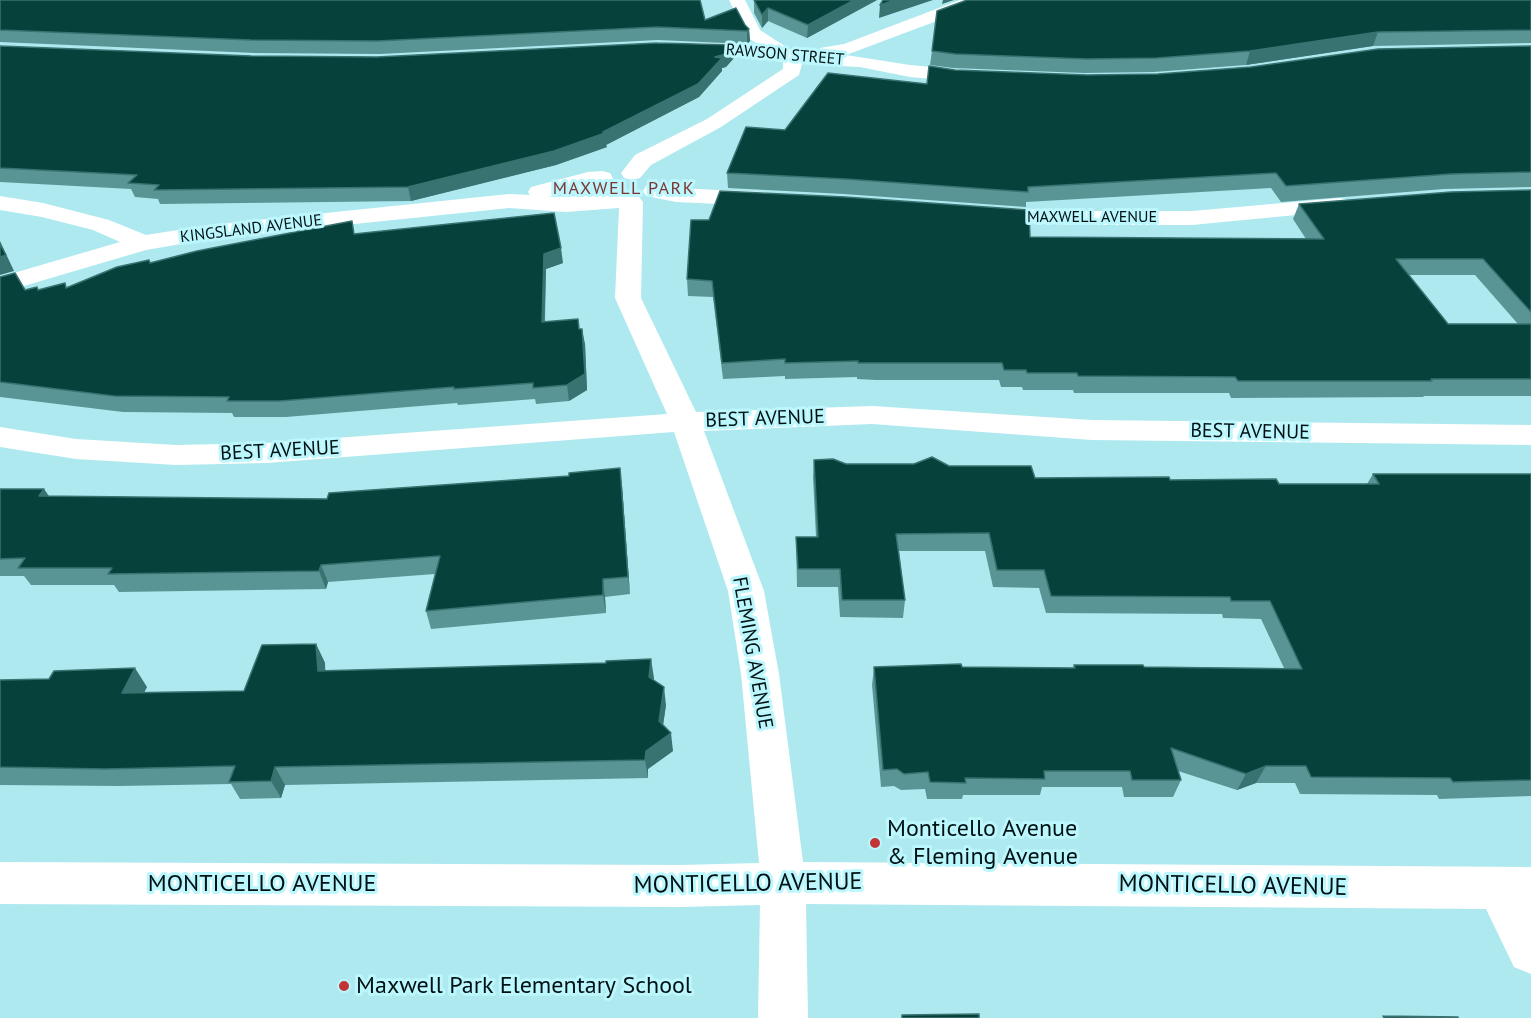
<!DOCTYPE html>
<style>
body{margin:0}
canvas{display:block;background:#aee9f0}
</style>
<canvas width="1531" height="1018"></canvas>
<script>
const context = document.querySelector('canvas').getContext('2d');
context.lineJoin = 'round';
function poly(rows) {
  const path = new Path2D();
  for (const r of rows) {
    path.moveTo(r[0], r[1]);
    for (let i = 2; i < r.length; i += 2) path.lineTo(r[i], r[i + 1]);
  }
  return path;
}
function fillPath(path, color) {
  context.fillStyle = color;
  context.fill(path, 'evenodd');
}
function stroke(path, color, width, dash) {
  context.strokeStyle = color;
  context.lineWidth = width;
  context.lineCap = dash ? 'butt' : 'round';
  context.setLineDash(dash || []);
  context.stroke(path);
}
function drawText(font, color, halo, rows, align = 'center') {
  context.font = font + ' "PT Sans",sans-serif';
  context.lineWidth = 6;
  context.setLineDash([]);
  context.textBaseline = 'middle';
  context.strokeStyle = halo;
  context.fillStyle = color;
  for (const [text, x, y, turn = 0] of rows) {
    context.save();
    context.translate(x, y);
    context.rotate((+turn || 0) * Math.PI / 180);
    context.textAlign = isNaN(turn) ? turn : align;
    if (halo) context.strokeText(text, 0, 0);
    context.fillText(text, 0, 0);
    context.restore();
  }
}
const minor = poly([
 [729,0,745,0,760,30,794,52,819,54,820,48,844,44,960,0,984,0,982,4,846,55,910,65,973,71,980,73,983,77,980,81,973,83,910,77,860,67,802,64,799,75,721,127,651,165,640,178,632,180,624,178,621,173,635,155,707,119,783,69,783,62,734,56,684,53,682,49,684,45,691,43,734,44,765,49,747,37,729,0],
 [602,171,610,173,613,178,610,183,548,197,631,195,639,197,643,202,641,298,696,412,872,406,1092,420,1531,425,1531,445,1092,440,872,424,704,431,764,591,779,674,803,862,1531,867,1531,974,1514,967,1486,909,806,904,808,1018,758,1018,760,905,681,907,0,904,0,862,681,865,759,863,741,674,728,591,674,432,266,463,176,465,76,459,0,447,0,427,76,439,176,445,266,443,667,414,615,298,619,208,566,212,509,208,210,239,146,250,0,293,0,277,120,242,93,230,42,217,0,210,0,196,43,203,109,220,146,235,210,225,509,194,530,195,528,192,531,187,588,172,602,171],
 [654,184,676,188,763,192,771,194,775,199,771,204,763,206,676,202,646,196,643,191,646,186,654,184],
 [1340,198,1348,200,1352,205,1348,210,1192,225,1076,225,985,221,977,219,973,214,977,209,985,207,1076,211,1192,211,1340,198]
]);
const wall = poly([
 [0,0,705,20,745,25,749,29,750,41,747,44,658,40,380,54,255,53,0,42],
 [754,0,877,0,807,38,768,21,762,28,754,13],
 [1531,0,1531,43,1373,46,1246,65,1154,72,1084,73,953,68,930,65,932,51],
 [734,45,734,58,726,67,722,68,722,71,699,97,606,145,607,147,556,165,411,201,160,204,158,199,135,197,131,189,0,182,0,46,251,56,377,57],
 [1531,46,1531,187,1444,189,1281,202,1271,188,1026,202,1026,207,844,194,728,188,727,173,785,130,927,84,955,70,1087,75,1158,74],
 [1531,190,1531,396,1424,396,1423,397,1231,398,1229,393,1074,393,1073,390,1023,390,1022,387,1001,387,999,380,876,380,857,379,857,377,785,379,785,376,723,379,713,297,688,296,687,279,1030,237,1306,239,1293,219,1299,204],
 [1409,275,1475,275,1518,324,1448,324],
 [355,234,563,263,546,269,545,322,579,329,585,344,587,390,569,401,536,404,535,399,458,405,457,403,286,417,234,417,232,413,123,412,0,397,0,277,25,290,39,290,67,288,151,263],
 [814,460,846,464,949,466,1035,478,1170,480,1279,484,1367,484,1373,474,1531,474,1531,796,1439,799,1437,795,1300,794,1295,783,1256,783,1237,790,1178,771,1181,780,1173,797,1124,797,1122,787,1042,787,1040,795,963,795,962,799,927,799,925,789,901,790,894,786,881,787,872,685,874,667,1073,668,1074,665,1144,667,1284,668,1261,619,1223,618,1222,614,1046,613,1039,588,993,587,985,551,899,551,905,600,903,618,840,617,838,587,797,587,796,537,816,537,813,477],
 [622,486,630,594,605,597,606,613,431,629,426,611,435,574,328,582,326,589,119,592,114,585,31,585,24,576,0,576,0,489,44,489,49,496,327,499],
 [316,644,325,663,325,671,606,663,651,659,653,680,666,705,663,725,673,751,648,769,648,778,285,785,281,798,240,799,231,784,119,786,0,785,0,680,147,687,144,692,244,691]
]);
const shadedWall = poly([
 [854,0,877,0,807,38,808,25],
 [895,0,933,0,879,18,880,5],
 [943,0,954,0,942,4],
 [768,8,768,21,762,28,762,15],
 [749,29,750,41,747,44,747,31],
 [1378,32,1373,46,1246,65,1250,51],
 [734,45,734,58,726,67,722,68,722,71,699,97,606,145,607,147,556,165,411,201,408,187,603,132],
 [0,241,14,271,0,275],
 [561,248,563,263,546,269,544,338,542,322,544,254],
 [582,329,585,344,587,390,569,401,567,385],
 [620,468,622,486,630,594,628,577],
 [44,489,55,506,39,496],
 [321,565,328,582,326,589,319,571],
 [603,579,605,597,606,613,603,595],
 [316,644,325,663,326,689,318,671],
 [651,659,654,678,652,695,649,677],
 [135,668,147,687,135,711,122,693],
 [664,687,666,705,661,739,659,721],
 [671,733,673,751,648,769,648,778,645,760,646,751],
 [1266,766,1256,783,1237,790,1246,774],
 [275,767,285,785,281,798,271,781]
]);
const building = poly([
 [0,0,700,0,705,20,736,8,745,25,749,29,747,31,657,27,377,41,251,40,0,30,0,0],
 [754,0,854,0,808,25,768,8,762,15,754,0],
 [883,0,895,0,880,5,883,0],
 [967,0,1531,0,1531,30,1378,32,1250,51,1157,58,1087,59,955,54,932,51,937,11,967,0],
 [657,43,734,45,726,54,715,57,722,58,698,84,603,132,605,133,554,151,408,187,154,190,159,185,128,183,137,175,0,168,0,46,251,56,377,57,657,43],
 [1531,46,1531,172,1451,174,1286,186,1276,173,1028,187,1028,192,845,179,727,173,746,127,785,130,828,73,927,84,929,66,955,70,1087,75,1158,74,1251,67,1378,49,1531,46],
 [1531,190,1531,312,1483,259,1396,259,1448,324,1531,324,1531,379,1431,379,1432,381,1238,381,1235,377,1078,376,1077,373,1027,373,1026,370,1004,370,1002,363,858,363,858,361,785,363,785,359,722,363,712,281,687,279,691,220,709,220,720,191,845,197,1029,210,1030,237,1324,239,1299,204,1451,192,1531,190],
 [554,213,561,248,544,254,542,322,578,319,579,329,582,329,585,374,567,385,533,388,533,383,454,389,454,387,280,401,227,401,229,397,114,396,0,382,0,277,15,273,25,290,37,287,38,290,65,283,66,288,117,267,149,260,150,263,197,251,352,221,354,234,554,213],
 [0,244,6,255,0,257,0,244],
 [932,457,949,466,1031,466,1035,478,1169,477,1170,480,1276,479,1279,484,1379,484,1373,474,1531,474,1531,780,1453,782,1450,778,1311,777,1306,766,1266,766,1246,774,1171,748,1181,780,1132,780,1130,771,1044,771,1045,779,965,778,966,783,930,782,928,772,904,774,897,769,883,770,874,667,961,664,962,667,1075,668,1074,665,1143,665,1144,667,1302,669,1270,601,1231,601,1230,597,1051,596,1044,570,997,570,989,533,896,534,905,600,842,600,840,569,798,569,796,537,818,537,814,460,833,459,846,464,914,464,932,457],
 [620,468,628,577,603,579,603,595,426,611,440,556,321,565,319,571,108,574,112,568,18,568,25,558,0,559,0,489,44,489,39,496,327,499,329,493,569,476,569,473,620,468],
 [316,644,318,671,606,663,606,661,651,659,649,677,664,687,659,721,671,733,646,751,645,760,275,767,271,781,229,782,235,766,105,769,0,767,0,680,49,679,54,671,135,668,122,693,244,691,262,645,316,644],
 [979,1014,979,1018,902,1018,902,1015,979,1014],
 [1383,1016,1458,1017,1458,1018,1384,1018,1383,1016]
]);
const markers = [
 [875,843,6,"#c33436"],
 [344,986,6,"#c33436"]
];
const farStreetnames = [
 ["RAWSON STREET",785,55,5],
 ["MAXWELL AVENUE",1092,217],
 ["KINGSLAND AVENUE",251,229,-7]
];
const farNeighbourhoodnames = [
 ["MAXWELL PARK",624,189]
];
const streetNames = [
 ["BEST AVENUE",765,419,-2],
 ["BEST AVENUE",1250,432,1],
 ["BEST AVENUE",280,451,-3],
 ["FLEMING AVENUE",752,653,80]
];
const nearPoinames = [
 ["Monticello Avenue",887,829],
 ["& Fleming Avenue",887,857],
 ["Maxwell Park Elementary School",356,986]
];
const nearStreetnames = [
 ["MONTICELLO AVENUE",262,884],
 ["MONTICELLO AVENUE",748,884,-1],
 ["MONTICELLO AVENUE",1233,886,1]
];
fillPath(minor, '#fff');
fillPath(wall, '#5a9596');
fillPath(shadedWall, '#387371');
fillPath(building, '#06413b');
stroke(building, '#387371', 1.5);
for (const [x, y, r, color] of markers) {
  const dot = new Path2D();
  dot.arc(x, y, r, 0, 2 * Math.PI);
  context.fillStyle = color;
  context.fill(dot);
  stroke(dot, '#bbf7fd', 2);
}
drawText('16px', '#001114', '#bbf7fd', farStreetnames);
context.letterSpacing = '1.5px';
drawText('18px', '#7d3532', '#bbf7fd', farNeighbourhoodnames);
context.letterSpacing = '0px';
drawText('20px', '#001114', '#bbf7fd', streetNames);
drawText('24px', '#001114', '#bbf7fd', nearPoinames, 'left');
drawText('24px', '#001114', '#bbf7fd', nearStreetnames);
</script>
